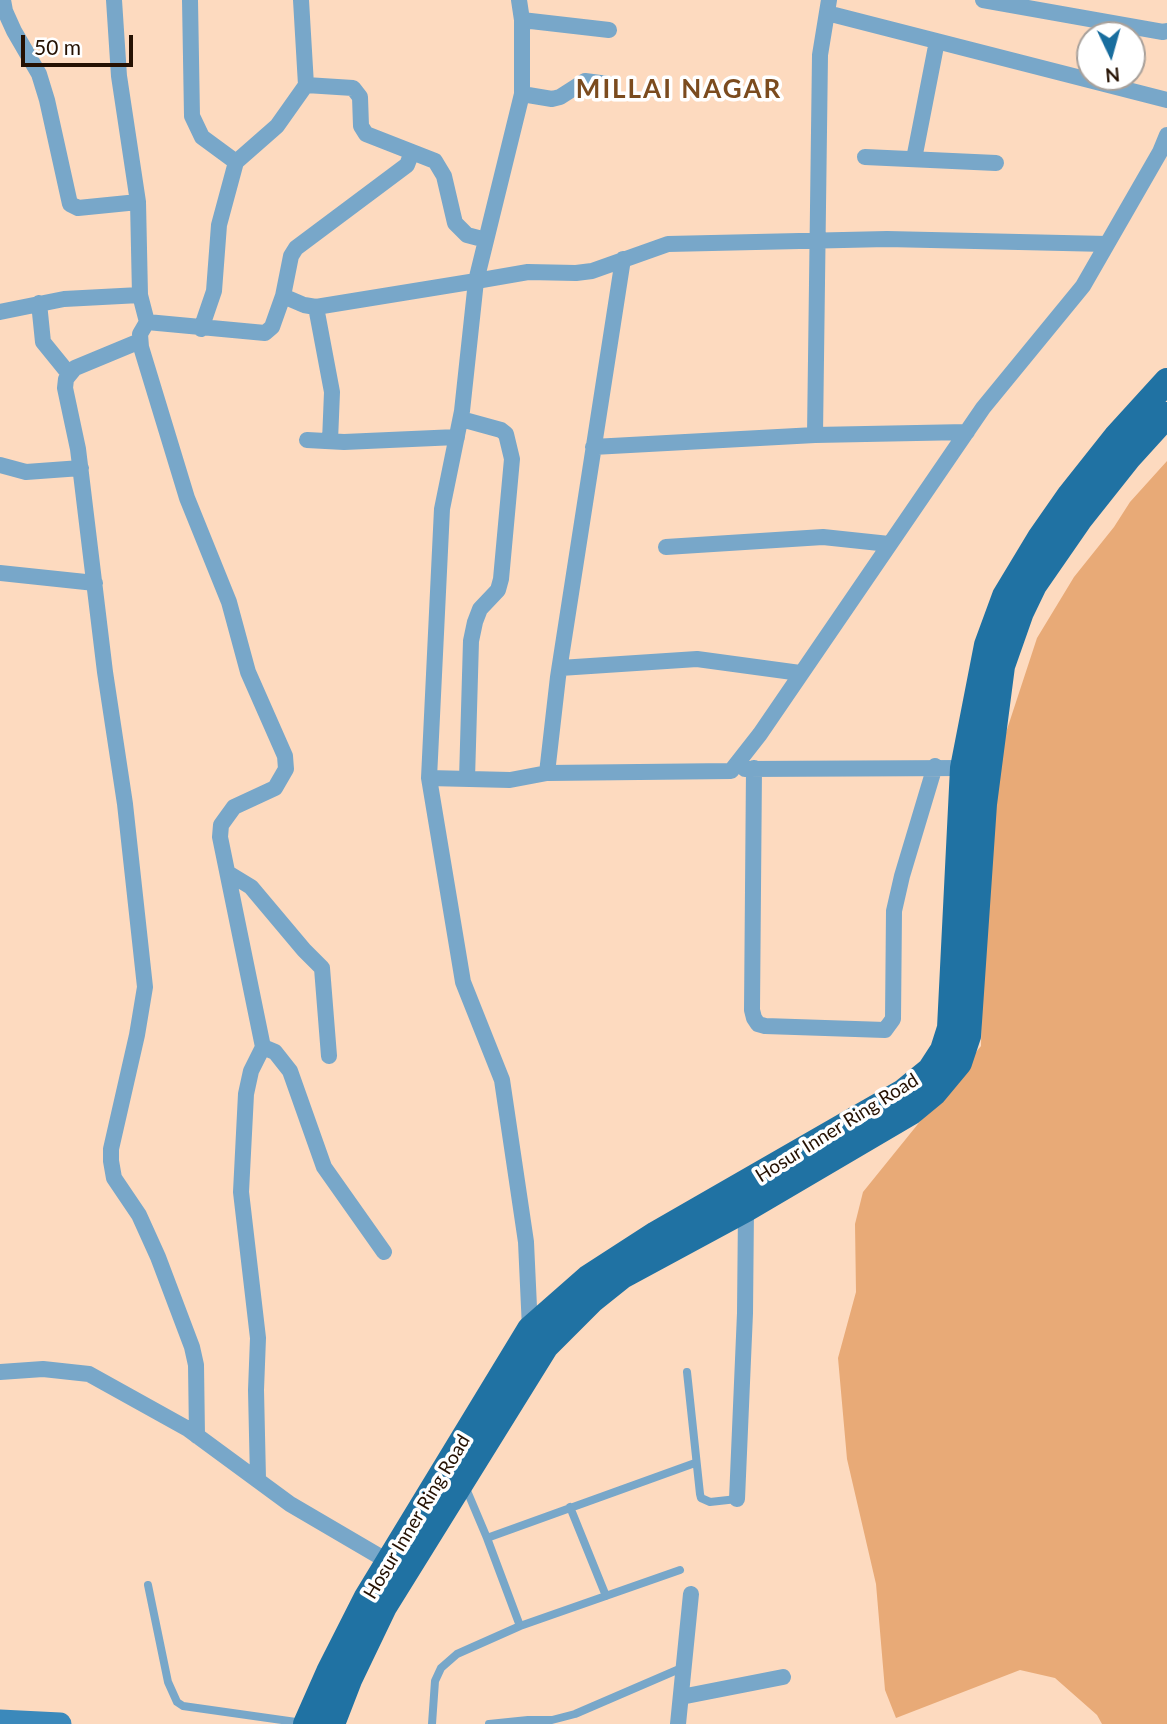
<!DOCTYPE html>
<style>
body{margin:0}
#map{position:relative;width:1167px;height:1724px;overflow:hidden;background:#fddabf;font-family:Lato,sans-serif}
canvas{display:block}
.north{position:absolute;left:1076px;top:21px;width:70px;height:70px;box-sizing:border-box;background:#fff;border:2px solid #a8a09a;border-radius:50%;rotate:175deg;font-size:19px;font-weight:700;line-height:28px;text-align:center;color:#251102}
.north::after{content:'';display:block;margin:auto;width:24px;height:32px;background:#186d9e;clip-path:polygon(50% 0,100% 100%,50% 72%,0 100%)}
.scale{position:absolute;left:21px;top:35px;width:112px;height:32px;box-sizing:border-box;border:4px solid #251102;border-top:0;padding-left:9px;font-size:21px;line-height:24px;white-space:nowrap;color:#251102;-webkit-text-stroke:5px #fff;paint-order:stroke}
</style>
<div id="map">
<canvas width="1167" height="1724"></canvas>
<div class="north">N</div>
<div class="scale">50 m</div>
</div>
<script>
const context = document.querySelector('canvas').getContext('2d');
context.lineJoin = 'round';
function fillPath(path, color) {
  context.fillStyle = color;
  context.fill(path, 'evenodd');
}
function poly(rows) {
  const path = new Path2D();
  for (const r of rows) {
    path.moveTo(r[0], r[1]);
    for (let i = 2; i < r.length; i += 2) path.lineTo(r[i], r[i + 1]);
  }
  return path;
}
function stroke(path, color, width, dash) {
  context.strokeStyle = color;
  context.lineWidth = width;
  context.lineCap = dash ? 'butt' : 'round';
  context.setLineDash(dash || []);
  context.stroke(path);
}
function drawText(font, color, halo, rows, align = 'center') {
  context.font = font + ' Lato,sans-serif';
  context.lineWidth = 7;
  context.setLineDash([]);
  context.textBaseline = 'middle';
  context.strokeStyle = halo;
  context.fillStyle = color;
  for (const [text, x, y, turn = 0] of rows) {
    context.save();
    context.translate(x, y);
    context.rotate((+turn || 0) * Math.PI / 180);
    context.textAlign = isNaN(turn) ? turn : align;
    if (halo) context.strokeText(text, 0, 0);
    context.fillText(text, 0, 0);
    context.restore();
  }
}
const green = poly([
 [1167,461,1167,1724,1102,1724,1097,1715,1055,1678,1020,1670,896,1718,885,1690,876,1584,847,1459,838,1358,856,1292,855,1224,863,1192,981,1046,982,965,994,769,1037,638,1074,577,1114,527,1130,502]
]);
const lane = poly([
 [687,1372,700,1494,701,1498,710,1502,737,1499],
 [465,1486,487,1538,520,1626],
 [570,1507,606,1596],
 [487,1538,695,1463],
 [148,1585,168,1682,177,1702,183,1706,303,1723],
 [432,1724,435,1681,441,1668,457,1654,520,1626,680,1570],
 [489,1724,528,1720,552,1720,575,1714,684,1667]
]);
const street = poly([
 [3,0,5,11,14,31,39,74,47,100,70,204,78,208,138,202],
 [114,0,119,76,138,202,140,295,147,322,140,334,141,347,187,498,229,602,248,672,285,756,286,769,275,788,234,807,221,825,220,837,263,1047,251,1071,246,1094,241,1192,258,1338,256,1390,258,1479],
 [190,0,192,116,202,137,236,162],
 [983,0,1163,32,1167,31],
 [827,13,1167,100],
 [522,20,609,30],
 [306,85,353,88,360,97,361,126,366,134,435,161,444,176,455,223,467,235,486,240],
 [522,94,552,99,560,97,585,81,608,84],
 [865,157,996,163],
 [914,159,937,41],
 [283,296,304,305,316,307,476,281,522,94,522,20,519,0],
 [39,303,43,342,69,374],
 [316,307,332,392,330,441],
 [0,312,64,299,140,295],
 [147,322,265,333,272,327,283,296,291,256,296,248,407,165,412,152],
 [201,329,214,291,219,225,236,162,277,126,306,85,301,0],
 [140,341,75,368,66,379,65,388,78,449,105,672,125,804,145,987,137,1035,111,1149,111,1161,114,1178,139,1215,158,1257,192,1347,196,1365,197,1436],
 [461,419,501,430,506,434,512,459,501,579,498,590,480,609,475,622,471,641,467,779],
 [815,435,820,55,829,0],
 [307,440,344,442,457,437],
 [593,447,815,435,967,432],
 [0,465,26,472,81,468],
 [666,547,823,537,889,544],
 [0,573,95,583],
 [560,668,697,659,800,673],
 [754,768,752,1010,754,1018,758,1024,765,1026,885,1030,893,1019,894,911,902,876,935,766],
 [745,769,963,768],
 [547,773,558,677,623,259],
 [429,778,442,509,462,411,476,281,528,272,576,273,592,271,668,244,887,239,1107,244],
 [228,873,251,887,304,950,322,968,329,1056],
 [263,1047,275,1052,290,1071,324,1167,384,1252],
 [532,1331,530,1329,526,1242,502,1080,463,982,429,778,510,780,547,773,731,771,760,734,983,408,1083,286,1160,152,1167,135],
 [0,1372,43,1369,89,1374,188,1429,290,1504,389,1562],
 [737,1499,745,1313,746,1209],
 [681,1697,783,1677],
 [678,1724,691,1594]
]);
const secondary = poly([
 [0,1721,60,1724]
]);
const primary = poly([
 [306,1724,329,1672,367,1597,530,1329,588,1278,656,1234,903,1092,930,1070,943,1050,950,1028,963,768,987,645,1005,596,1040,538,1070,495,1116,437,1167,381],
 [332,1724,349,1680,384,1607,546,1346,592,1300,622,1276,746,1209,911,1112,934,1093,959,1063,968,1036,984,804,1002,666,1021,612,1034,585,1079,520,1129,457,1167,415]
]);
const streetNames = [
 ["Hosur Inner Ring Road",837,1128,-32],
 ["Hosur Inner Ring Road",417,1517,-59]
];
const districtNames = [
 ["MILLAI NAGAR",679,90]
];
fillPath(green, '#e8aa77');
stroke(lane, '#78a7c9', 8);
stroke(street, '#78a7c9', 16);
stroke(secondary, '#3b89bb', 23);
stroke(primary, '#2072a3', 26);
drawText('19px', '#251102', '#fff', streetNames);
context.letterSpacing = '2px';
drawText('bold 26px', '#7b4b1e', '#fff', districtNames);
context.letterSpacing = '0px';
</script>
